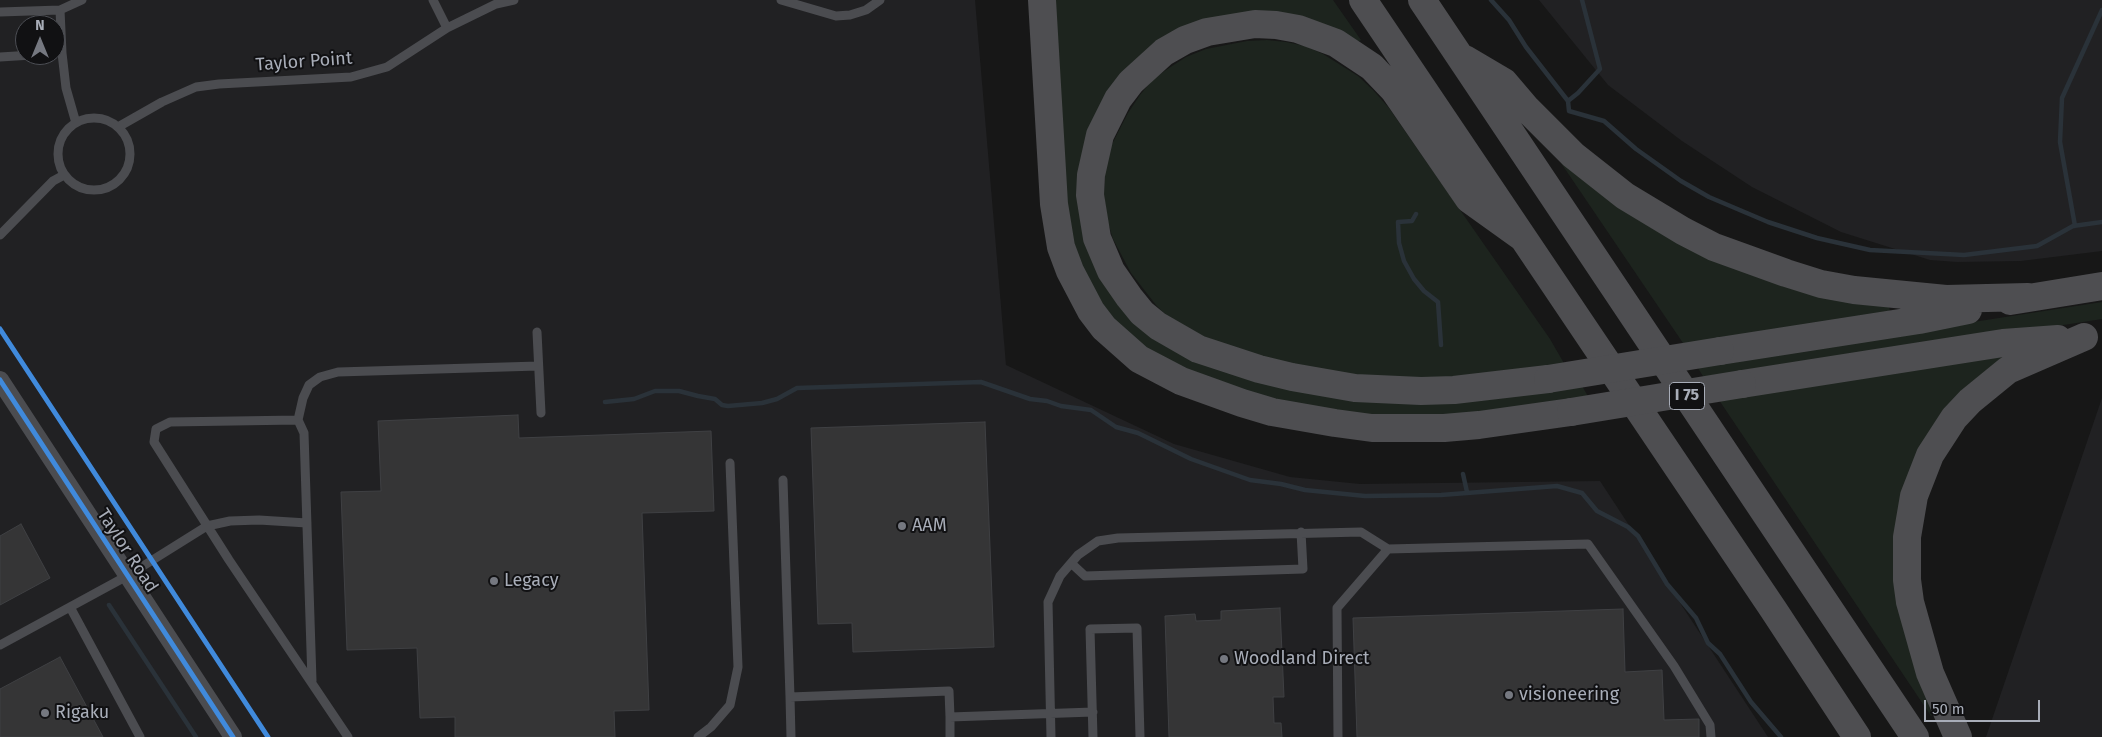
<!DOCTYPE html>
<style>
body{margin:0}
#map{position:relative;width:2102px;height:737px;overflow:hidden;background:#171717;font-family:"Fira Sans",sans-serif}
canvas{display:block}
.north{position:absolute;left:15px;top:15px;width:50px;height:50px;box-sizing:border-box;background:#111113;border:1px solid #4d4f55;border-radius:50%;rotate:0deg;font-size:14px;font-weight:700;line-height:20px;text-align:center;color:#a8adb8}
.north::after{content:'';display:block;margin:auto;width:18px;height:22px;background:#757880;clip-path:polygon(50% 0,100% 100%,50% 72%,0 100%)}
.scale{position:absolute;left:1924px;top:700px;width:116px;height:22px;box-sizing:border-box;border:2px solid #a8adb8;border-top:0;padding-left:6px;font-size:15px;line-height:18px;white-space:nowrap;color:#a8adb8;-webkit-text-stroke:4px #111113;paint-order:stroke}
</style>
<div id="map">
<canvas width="2102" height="737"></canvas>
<div class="north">N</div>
<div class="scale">50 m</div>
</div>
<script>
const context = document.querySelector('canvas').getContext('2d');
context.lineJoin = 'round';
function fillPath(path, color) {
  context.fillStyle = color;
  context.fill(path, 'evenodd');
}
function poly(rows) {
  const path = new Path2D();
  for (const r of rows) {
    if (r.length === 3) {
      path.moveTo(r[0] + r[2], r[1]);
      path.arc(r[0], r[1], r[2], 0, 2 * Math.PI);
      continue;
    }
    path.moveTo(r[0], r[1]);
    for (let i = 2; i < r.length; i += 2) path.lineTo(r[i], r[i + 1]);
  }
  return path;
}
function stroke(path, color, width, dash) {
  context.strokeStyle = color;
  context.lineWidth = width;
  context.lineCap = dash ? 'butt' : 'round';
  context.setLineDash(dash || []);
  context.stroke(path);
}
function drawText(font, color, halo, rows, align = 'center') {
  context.font = font + ' "Fira Sans",sans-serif';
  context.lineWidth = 4;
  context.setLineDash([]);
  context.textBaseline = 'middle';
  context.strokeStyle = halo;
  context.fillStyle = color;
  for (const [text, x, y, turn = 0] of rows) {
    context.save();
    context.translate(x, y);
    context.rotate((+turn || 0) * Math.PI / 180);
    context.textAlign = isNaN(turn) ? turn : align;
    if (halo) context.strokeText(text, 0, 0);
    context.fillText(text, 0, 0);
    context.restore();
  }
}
const built = poly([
 [0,0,975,0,1006,365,1174,444,1290,477,1360,484,1600,481,1768,737,0,737],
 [25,25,55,25,55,55,25,55],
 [1539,0,2102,0,2102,251,2021,261,1957,262,1930,260,1841,232,1752,187,1682,141,1608,85],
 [2102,398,2102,737,1986,737]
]);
const green = poly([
 [1050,0,1333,0,1361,40,1355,44,1233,17,1104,104,1097,269,1248,378,1581,384,1590,400,1505,411,1395,419,1286,406,1153,357,1102,312,1067,236],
 [1267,40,1286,42,1305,46,1323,54,1358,76,1373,90,1389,108,1550,339,1565,365,1473,377,1369,378,1297,367,1215,343,1170,319,1156,305,1131,273,1113,239,1107,219,1104,195,1105,170,1110,148,1128,113,1140,95,1153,79,1169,68,1186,57,1206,49,1247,41],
 [1566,161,1598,189,1889,305,1890,313,1685,346,1561,163],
 [2102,302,2102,319,1706,381,1696,365],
 [2005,354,2006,361,1908,485,1936,713,1931,716,1719,400]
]);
const stream = poly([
 [1491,0,1509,20,1526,47,1568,101,1569,111,1604,121,1636,149,1681,181,1709,197,1768,222,1817,238,1870,250,1964,255,2037,246,2073,226,2102,222],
 [1568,101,1578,93,1600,69,1582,0],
 [1416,214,1412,221,1398,222,1399,243,1404,261,1414,279,1424,291,1438,302,1441,345],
 [2075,226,2060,142,2062,98,2102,10],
 [605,402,634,399,655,391,679,391,698,396,715,399,722,405,728,406,762,403,777,399,797,388,981,382,1030,399,1047,401,1061,406,1091,410,1116,427,1138,433,1191,459,1250,480,1281,484,1305,490,1365,496,1441,495,1557,486,1582,493,1597,511,1628,527,1638,536,1667,584,1696,618,1708,643,1720,654,1751,702,1781,737],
 [1463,474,1467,492],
 [109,605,196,737]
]);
const building = poly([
 [518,415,519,438,711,431,714,511,642,513,649,710,614,711,615,737,455,737,455,717,420,718,417,648,347,650,341,492,381,491,378,421,518,415],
 [985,422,994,647,853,652,852,623,818,624,811,428,985,422],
 [21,524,50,578,0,605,0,536,21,524],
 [1280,608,1284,697,1273,697,1274,723,1281,723,1282,737,1169,737,1165,616,1195,614,1196,621,1221,620,1221,611,1280,608],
 [1623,609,1625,672,1662,670,1664,720,1699,719,1699,737,1357,737,1353,618,1623,609],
 [60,657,103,737,0,737,0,689,60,657]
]);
const service = poly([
 [433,0,447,28],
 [781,0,836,16,850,15,866,10,880,0],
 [60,10,82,0],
 [0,12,60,10,62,53,66,88,76,123],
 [0,57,32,55],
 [94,154,36],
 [118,127,162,102,196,87,219,84,351,77,387,67,447,28,496,4,514,0],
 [0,235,53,181,64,175],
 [537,332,541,413],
 [298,420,303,398,309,385,320,377,338,372,538,366],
 [783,480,790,697,949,691,950,717,1093,712],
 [1071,563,1085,576,1303,569,1301,532],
 [70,607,140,737],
 [0,645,127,576,207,526,230,521,259,520,307,523],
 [312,681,304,433,298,420,170,422,156,429,154,442,229,560,348,737],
 [790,697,791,737],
 [698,737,711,727,730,705,738,667,730,463],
 [950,737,950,717],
 [1051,737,1048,602,1060,576,1078,555,1098,541,1118,538,1361,532,1388,549],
 [1093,737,1090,629,1137,628,1140,737],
 [1338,737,1337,608,1388,549,1588,544,1674,666,1710,725,1711,737]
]);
const minor = poly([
 [0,380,233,737]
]);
const motorway = poly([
 [1042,0,1054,204,1061,247,1070,271,1091,311,1104,328,1139,359,1181,381,1242,403,1272,412,1335,423,1372,428,1444,428,1479,425,1571,412],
 [1363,0,1773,609,1857,737],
 [1422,0,1915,737],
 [1465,59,1504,82,1527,109,1573,155,1625,196,1683,231,1714,247,1786,273,1821,284,1854,290,1946,299,2028,297],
 [1522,237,1469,199,1394,90,1372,67,1336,43,1298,29,1276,25,1255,24,1207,32,1185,40,1164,52,1131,82,1118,99,1100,135,1091,175,1090,195,1097,238,1111,271,1129,297,1142,313,1158,326,1198,349,1259,369,1292,377,1355,388,1421,391,1454,390,1548,379],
 [2010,301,2102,286],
 [1720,351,1919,320,1968,310],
 [1742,384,2003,343,2058,339],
 [1958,737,1930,673,1910,602,1907,580,1907,537,1914,496,1930,455,1954,418,1970,401,2008,370,2084,337]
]);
const motorwayBridge = poly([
 [1548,379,1720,351],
 [1571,412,1742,384]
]);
const cycleway = poly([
 [0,329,268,737],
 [0,380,233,737]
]);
const markers = [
 [902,526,5,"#757880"],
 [494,581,5,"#757880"],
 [1224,659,5,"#757880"],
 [1509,695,5,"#757880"],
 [45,713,5,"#757880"]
];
const shields = [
 [1687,396,35]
];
const shieldNames = [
 ["I 75",1687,396]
];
const streetNames = [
 ["Taylor Point",304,62,-4],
 ["Taylor Road",127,551,57]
];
const poiNames = [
 ["AAM",912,526],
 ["Legacy",504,581],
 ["Woodland Direct",1234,659],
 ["visioneering",1519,695],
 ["Rigaku",55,713]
];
fillPath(built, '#212123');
fillPath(green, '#1d241e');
stroke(stream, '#2a3239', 4.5);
fillPath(building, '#353536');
stroke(building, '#3f4043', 1);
stroke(service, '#4b4c50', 9);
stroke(minor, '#4b4c50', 18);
stroke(motorway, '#4e4e51', 28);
stroke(motorwayBridge, '#4e4e51', 28);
stroke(cycleway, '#408adc', 5);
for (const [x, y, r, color] of markers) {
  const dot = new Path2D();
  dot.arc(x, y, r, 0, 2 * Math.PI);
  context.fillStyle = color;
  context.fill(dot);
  stroke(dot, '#111113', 2);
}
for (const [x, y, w] of shields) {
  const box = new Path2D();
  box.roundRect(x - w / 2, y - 13.5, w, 27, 4);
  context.fillStyle = '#111113';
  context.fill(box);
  stroke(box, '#a8adb8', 1);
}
drawText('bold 16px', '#a8adb8', null, shieldNames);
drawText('18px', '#a8adb8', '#111113', streetNames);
drawText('18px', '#a8adb8', '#111113', poiNames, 'left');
</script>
